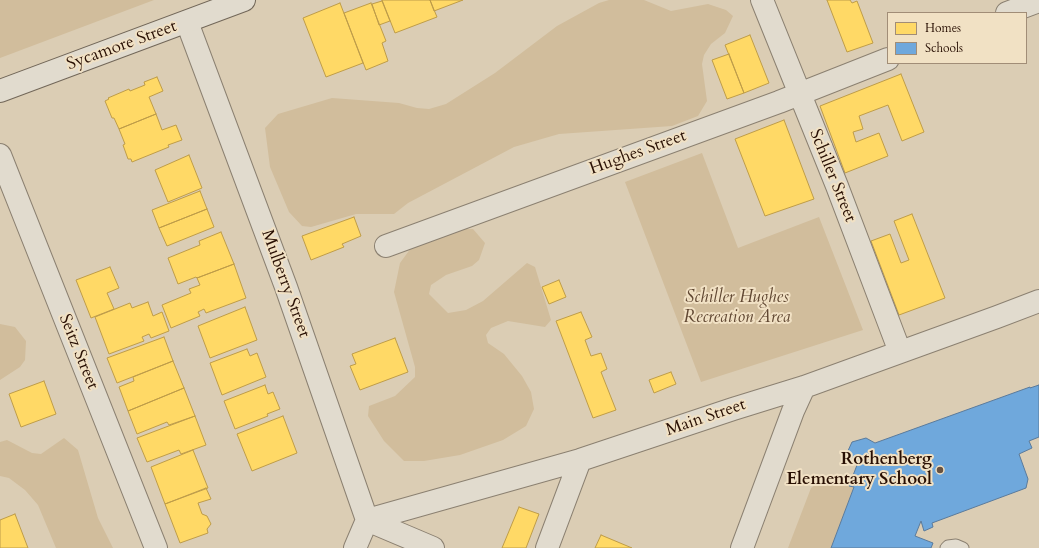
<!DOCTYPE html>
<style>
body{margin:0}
#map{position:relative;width:1039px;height:548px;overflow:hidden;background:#dbcdb4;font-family:Cardo,serif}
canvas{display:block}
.legend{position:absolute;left:887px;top:12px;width:140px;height:52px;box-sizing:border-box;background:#f1e1c4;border:1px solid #a18d77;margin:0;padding:5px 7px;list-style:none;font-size:12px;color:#280f03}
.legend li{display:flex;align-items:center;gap:8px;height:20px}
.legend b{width:20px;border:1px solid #a18d77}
</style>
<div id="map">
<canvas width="1039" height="548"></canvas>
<ul class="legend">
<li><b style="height:11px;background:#ffd966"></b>Homes</li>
<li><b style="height:11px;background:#6fa8dc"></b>Schools</li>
</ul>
</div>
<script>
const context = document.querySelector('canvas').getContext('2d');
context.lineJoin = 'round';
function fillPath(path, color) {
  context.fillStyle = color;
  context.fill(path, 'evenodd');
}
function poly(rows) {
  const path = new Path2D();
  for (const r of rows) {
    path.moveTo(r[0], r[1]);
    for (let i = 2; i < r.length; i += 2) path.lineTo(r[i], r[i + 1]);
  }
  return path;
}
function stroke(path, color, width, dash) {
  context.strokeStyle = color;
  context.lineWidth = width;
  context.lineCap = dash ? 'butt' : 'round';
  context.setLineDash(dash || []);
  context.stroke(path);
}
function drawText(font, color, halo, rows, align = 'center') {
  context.font = font + ' Cardo,serif';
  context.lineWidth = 4;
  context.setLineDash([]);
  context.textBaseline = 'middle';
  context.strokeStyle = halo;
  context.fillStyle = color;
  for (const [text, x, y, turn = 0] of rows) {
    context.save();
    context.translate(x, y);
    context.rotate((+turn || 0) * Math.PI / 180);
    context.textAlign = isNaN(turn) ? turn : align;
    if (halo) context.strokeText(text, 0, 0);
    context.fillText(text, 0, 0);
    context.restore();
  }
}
const green = poly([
 [0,0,154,0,0,58],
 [609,0,644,0,671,11,708,4,726,10,733,16,725,33,711,44,704,55,702,64,707,101,698,116,672,126,559,134,514,147,408,203,394,214,356,214,311,227,302,226,289,212,270,167,265,128,278,114,332,98,399,103,417,108,429,109,446,104,495,73,557,26,599,3],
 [702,153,738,248,819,217,863,330,701,382,625,182],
 [463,229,473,229,485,243,479,260,472,266,446,275,431,285,429,294,448,313,466,310,483,301,527,263,535,267,551,320,545,327,508,321,491,328,486,335,488,343,504,354,522,376,531,392,534,409,526,426,503,440,460,455,424,461,404,461,384,441,368,416,369,406,395,396,415,377,415,367,394,292,400,263,411,248,435,234],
 [0,324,15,327,26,341,25,360,20,367,0,380],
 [64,438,78,450,98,518,113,548,56,548,38,505,25,490,9,478,0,476,0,442,7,440,32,453,41,454],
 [826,480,854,487,831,548,788,548,811,488,818,483]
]);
const homes = poly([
 [382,0,430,0,437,17,395,33,382,0],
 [430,0,463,0,434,11,430,0],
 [827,0,850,0,852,3,857,1,873,43,847,52,827,0],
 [382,1,390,21,379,25,372,4,382,1],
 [340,3,363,63,326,77,303,18,340,3],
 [371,3,386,41,382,43,388,61,366,70,344,13,371,3],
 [750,35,769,83,744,93,725,45,750,35],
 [729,54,744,93,727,99,712,60,729,54],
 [901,74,924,132,902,141,888,105,859,116,863,129,853,132,856,142,879,133,888,156,845,173,820,106,901,74],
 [157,77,163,91,149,97,156,114,119,129,114,118,112,118,105,101,109,99,108,98,129,89,130,91,145,85,144,82,157,77],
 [156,114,162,130,176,125,182,140,168,145,169,147,132,162,131,159,128,159,123,145,125,144,119,129,156,114],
 [784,120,814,199,765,216,735,139,784,120],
 [189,155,202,188,168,202,155,170,189,155],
 [200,191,207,209,159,228,152,210,200,191],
 [207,209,214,227,167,246,159,228,207,209],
 [912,214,945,298,899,315,871,241,890,234,901,263,909,260,894,221,912,214],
 [354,217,361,236,342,244,344,247,311,260,302,236,354,217],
 [221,232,234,264,197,278,196,277,178,284,168,258,200,245,199,241,221,232],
 [234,264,246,298,206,313,204,309,198,312,200,316,171,328,162,305,191,293,189,289,200,285,197,278,234,264],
 [110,267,119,288,107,293,114,309,91,318,76,280,110,267],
 [559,280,566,297,549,304,542,287,559,280],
 [148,302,153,316,162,312,169,331,151,338,149,334,142,337,144,341,109,354,95,317,130,303,132,308,148,302],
 [245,307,257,340,210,358,198,326,245,307],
 [581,312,592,337,585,340,591,356,601,353,607,369,601,372,616,410,593,418,556,321,581,312],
 [164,337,173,361,117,383,107,358,164,337],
 [395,338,408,372,360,390,350,366,356,364,352,354,395,338],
 [247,349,250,356,257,353,266,377,222,395,210,363,247,349],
 [173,361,184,388,128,411,119,387,134,381,133,377,173,361],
 [671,372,676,384,654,393,649,380,671,372],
 [44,381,56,414,21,427,9,394,44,381],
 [265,385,268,394,273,392,280,409,267,414,268,416,235,429,224,401,265,385],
 [184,388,195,416,169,425,167,422,137,434,128,411,184,388],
 [195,416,206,445,181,454,179,450,147,462,137,438,195,416],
 [283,416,297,453,252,471,237,434,283,416],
 [193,450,208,488,165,504,151,467,193,450],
 [206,488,211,499,198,503,202,514,207,516,211,524,207,529,208,533,180,543,165,504,206,488],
 [519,507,539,514,526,548,502,548,519,507],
 [15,514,28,548,0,548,0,520,15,514],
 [601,535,632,548,595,548,601,535]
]);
const schools = poly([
 [1039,385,1039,437,1029,441,1032,448,1019,454,1028,479,1026,488,932,523,933,527,924,531,921,521,915,536,933,543,931,548,831,548,854,487,849,486,857,465,852,463,847,453,852,442,866,438,875,443,1030,387,1030,388,1039,385]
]);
const lane = poly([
 [946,548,948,546,956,545,963,548]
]);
const street = poly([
 [762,0,837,186,900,352],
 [1007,13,1039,1],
 [187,22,286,287,367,520,355,548],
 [0,155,156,548],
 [386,246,779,102,888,59],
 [367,520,580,460,733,409,804,387,997,317,1039,301],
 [367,520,433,548],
 [547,548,580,460],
 [742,548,793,411,804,387]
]);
const secondary = poly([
 [0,91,244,0]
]);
const markers = [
 [940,470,4,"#675241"]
];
const streetNames = [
 ["Sycamore Street",122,46,-20],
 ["Hughes Street",638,153,-20],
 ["Schiller Street",832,176,68],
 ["Mulberry Street",285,284,70],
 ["Seitz Street",78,352,68],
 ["Main Street",706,418,-19]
];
const parkNames = [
 ["Schiller Hughes",737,298],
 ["Recreation Area",737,318]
];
const poiNames = [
 ["Rothenberg",932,460],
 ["Elementary School",932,480]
];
fillPath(green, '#d1bd9c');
fillPath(homes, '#ffd966');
stroke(homes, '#be9c48', 1);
fillPath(schools, '#6fa8dc');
stroke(schools, '#5a7a9b', 1);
stroke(lane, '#8b8071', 13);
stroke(street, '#8b8071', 24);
stroke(secondary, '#726759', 24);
stroke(lane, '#e1dbce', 11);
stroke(street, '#e1dbce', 22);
stroke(secondary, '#e1dbce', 22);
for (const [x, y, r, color] of markers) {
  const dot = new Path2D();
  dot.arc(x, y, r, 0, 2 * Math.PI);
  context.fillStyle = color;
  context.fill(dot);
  stroke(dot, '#f1e1c4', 1.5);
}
drawText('17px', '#280f03', '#f1e1c4', streetNames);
drawText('italic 17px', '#604732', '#f1e1c4', parkNames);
drawText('bold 17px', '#280f03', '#f1e1c4', poiNames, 'right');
</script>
